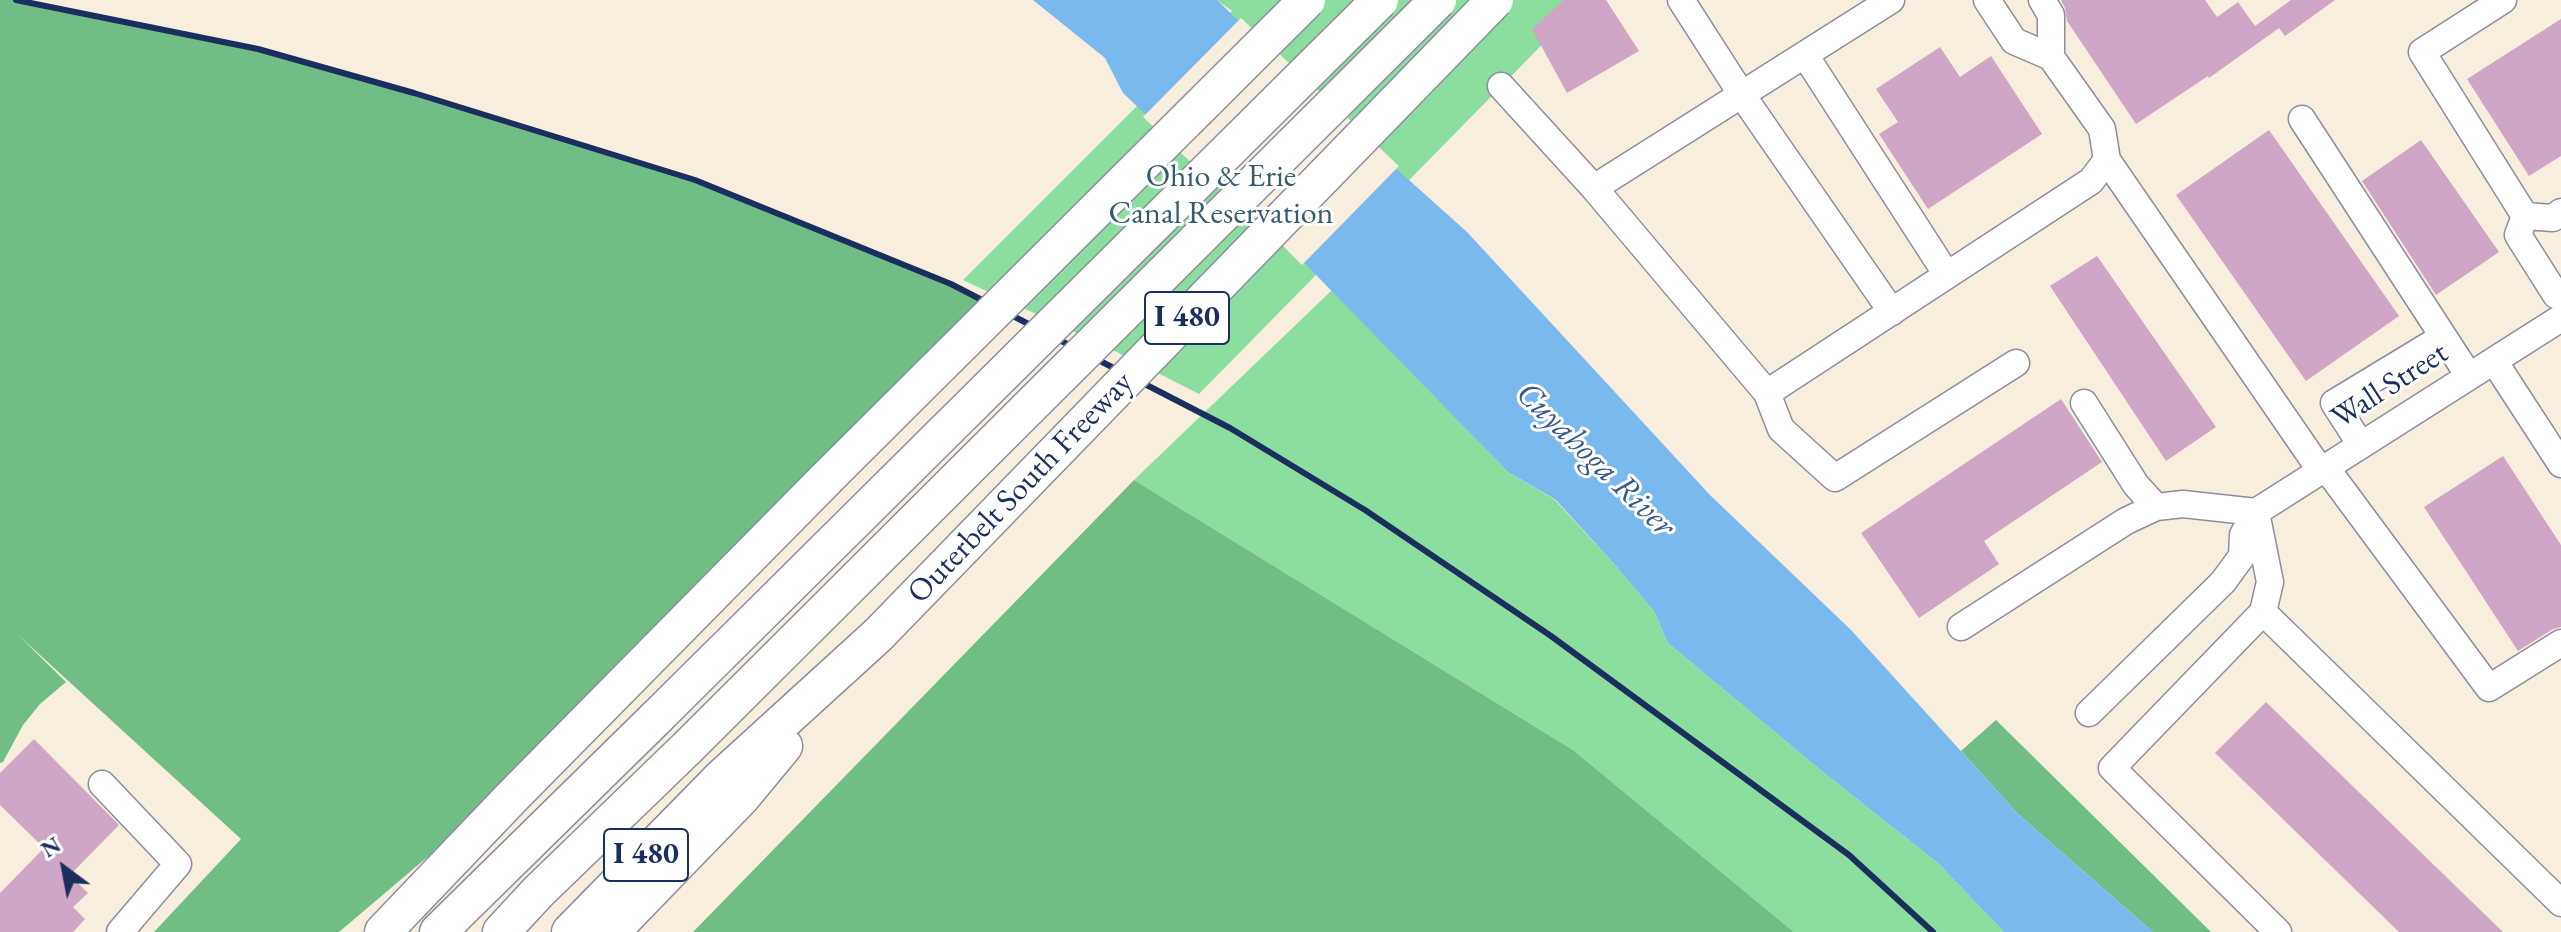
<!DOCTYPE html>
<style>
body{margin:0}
#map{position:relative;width:2561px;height:932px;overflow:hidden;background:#f8eede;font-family:"EB Garamond",serif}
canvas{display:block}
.north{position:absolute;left:24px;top:828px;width:80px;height:80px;-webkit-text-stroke:6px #fff;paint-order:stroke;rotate:328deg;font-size:22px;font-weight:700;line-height:32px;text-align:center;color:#1b2f5e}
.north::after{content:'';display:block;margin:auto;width:28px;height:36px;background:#1b2f5e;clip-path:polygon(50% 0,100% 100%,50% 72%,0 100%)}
</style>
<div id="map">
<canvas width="2561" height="932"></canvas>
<div class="north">N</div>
</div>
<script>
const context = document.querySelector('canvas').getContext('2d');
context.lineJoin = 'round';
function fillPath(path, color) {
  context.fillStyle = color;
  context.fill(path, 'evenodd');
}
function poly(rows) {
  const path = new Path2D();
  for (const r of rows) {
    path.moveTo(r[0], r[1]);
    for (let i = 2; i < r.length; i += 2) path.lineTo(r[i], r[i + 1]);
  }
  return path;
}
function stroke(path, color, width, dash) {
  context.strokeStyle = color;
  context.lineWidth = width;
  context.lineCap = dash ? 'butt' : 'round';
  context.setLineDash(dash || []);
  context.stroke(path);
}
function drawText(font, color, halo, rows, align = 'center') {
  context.font = font + ' "EB Garamond",serif';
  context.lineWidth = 6;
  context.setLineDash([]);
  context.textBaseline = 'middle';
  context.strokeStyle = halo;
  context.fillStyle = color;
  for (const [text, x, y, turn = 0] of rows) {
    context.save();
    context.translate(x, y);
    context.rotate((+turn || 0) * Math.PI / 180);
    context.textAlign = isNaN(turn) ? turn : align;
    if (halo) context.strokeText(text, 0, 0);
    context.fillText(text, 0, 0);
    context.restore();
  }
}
const green = poly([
 [1217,0,1586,0,1199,394,1105,346,963,280,1232,11],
 [1332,290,1508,472,1555,500,1616,566,1654,611,1668,643,1823,772,1938,863,2004,932,1794,932,1573,750,1134,480]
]);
const forest = poly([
 [0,0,16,0,258,49,414,93,695,179,951,284,1003,311,510,787,339,932,154,932,241,839,17,634,66,682,40,704,23,725,3,762,0,763],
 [1134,480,1573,750,1794,932,693,932],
 [1996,720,2211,932,2153,932,2018,814,1961,751]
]);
const water = poly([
 [1033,0,1217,0,1334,113,1467,232,1710,495,1851,630,2018,814,2153,932,2004,932,1938,863,1823,772,1668,643,1654,611,1616,566,1556,500,1508,472,1244,201,1199,165,1123,93,1105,58]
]);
const pier = poly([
 [1241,18,1399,166,1302,265,1241,204,1197,168,1143,117]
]);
const building = poly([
 [1564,0,1606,0,1639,51,1567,93,1532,29],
 [2061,0,2205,0,2217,17,2238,2,2255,26,2291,0,2335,0,2285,36,2279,28,2209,78,2208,76,2136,124,2067,21,2065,8],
 [2561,19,2561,156,2529,176,2467,79],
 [1940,47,1960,77,1991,56,2042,134,1928,209,1879,134,1898,122,1876,89],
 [2269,130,2399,316,2306,381,2176,195],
 [2421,140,2499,252,2436,295,2362,181],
 [2097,256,2216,427,2166,461,2050,286],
 [2061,399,2102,462,1984,541,1999,564,1919,618,1861,533],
 [2503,456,2561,545,2561,627,2553,629,2518,651,2424,507],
 [2266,702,2503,932,2399,932,2215,753],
 [34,739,119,825,70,875,88,893,73,907,85,919,73,932,0,932,0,893,44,848,0,805,0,773]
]);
const minor = poly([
 [1681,0,1742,95,1892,312],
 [1987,0,2014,41,2051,57,2051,15,2042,0],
 [2503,0,2422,52,2525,216,2518,235,2556,295,2561,294],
 [1805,55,1947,275],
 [1501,86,1594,188,1891,0],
 [2302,119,2469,376],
 [2107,160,2321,471],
 [1594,188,1767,393,2091,181,2107,160,2102,129,2051,57],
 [2525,216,2553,218,2561,212],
 [2494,361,2561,464],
 [1767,393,1781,429,1835,478,2016,363],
 [2084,403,2136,485,2156,507],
 [2361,445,2334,403,2443,337],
 [2326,468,2489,688,2561,643],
 [2256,512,2270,582,2263,612,2112,768,2278,932],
 [2263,612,2561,903],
 [1961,627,2126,521,2156,507,2183,504,2256,512],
 [2089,713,2223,582,2242,556,2243,535,2256,512,2561,318],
 [102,784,178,864,120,932]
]);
const highway = poly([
 [383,932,513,796,826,479],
 [438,932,657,717],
 [501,932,538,892,687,748],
 [570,932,721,778,878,635],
 [611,932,741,798,784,746]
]);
const rail = poly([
 [16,0,258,49,414,93,695,180,951,284,1230,428,1365,510,1551,636,1849,855,1933,932]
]);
const highwayBridge = poly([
 [826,479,1307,0],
 [878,635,1495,0],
 [657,717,1380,0],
 [687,748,1438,0]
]);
const shields = [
 [1187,318,84],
 [646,855,84]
];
const shieldNames = [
 ["I 480",1187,318],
 ["I 480",646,855]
];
const parkNames = [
 ["Ohio & Erie",1221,177],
 ["Canal Reservation",1221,214]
];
const streetNames = [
 ["Wall Street",2390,386,-33],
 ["Outerbelt South Freeway",1021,488,-46]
];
const waterNames = [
 ["Cuyahoga River",1595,460,44]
];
fillPath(green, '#8cde9f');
fillPath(forest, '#71bd86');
fillPath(water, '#7ab9ee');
fillPath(pier, '#f8eede');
fillPath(building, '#cfa6c5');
stroke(minor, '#8a8e9e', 29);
stroke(highway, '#8a8e9e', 39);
stroke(minor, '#fff', 26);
stroke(highway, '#fff', 36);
stroke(rail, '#1b2f5e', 6);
stroke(highwayBridge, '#8a8e9e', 39, []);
stroke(highwayBridge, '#fff', 36);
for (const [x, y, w] of shields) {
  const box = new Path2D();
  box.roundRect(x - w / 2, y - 26, w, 52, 6);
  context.fillStyle = '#fff';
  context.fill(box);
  stroke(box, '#1b2f5e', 2);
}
drawText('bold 30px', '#1b2f5e', null, shieldNames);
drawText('32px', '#375b6e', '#fff', parkNames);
drawText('32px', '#1b2f5e', '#fff', streetNames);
drawText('italic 34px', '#385889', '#fff', waterNames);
</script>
